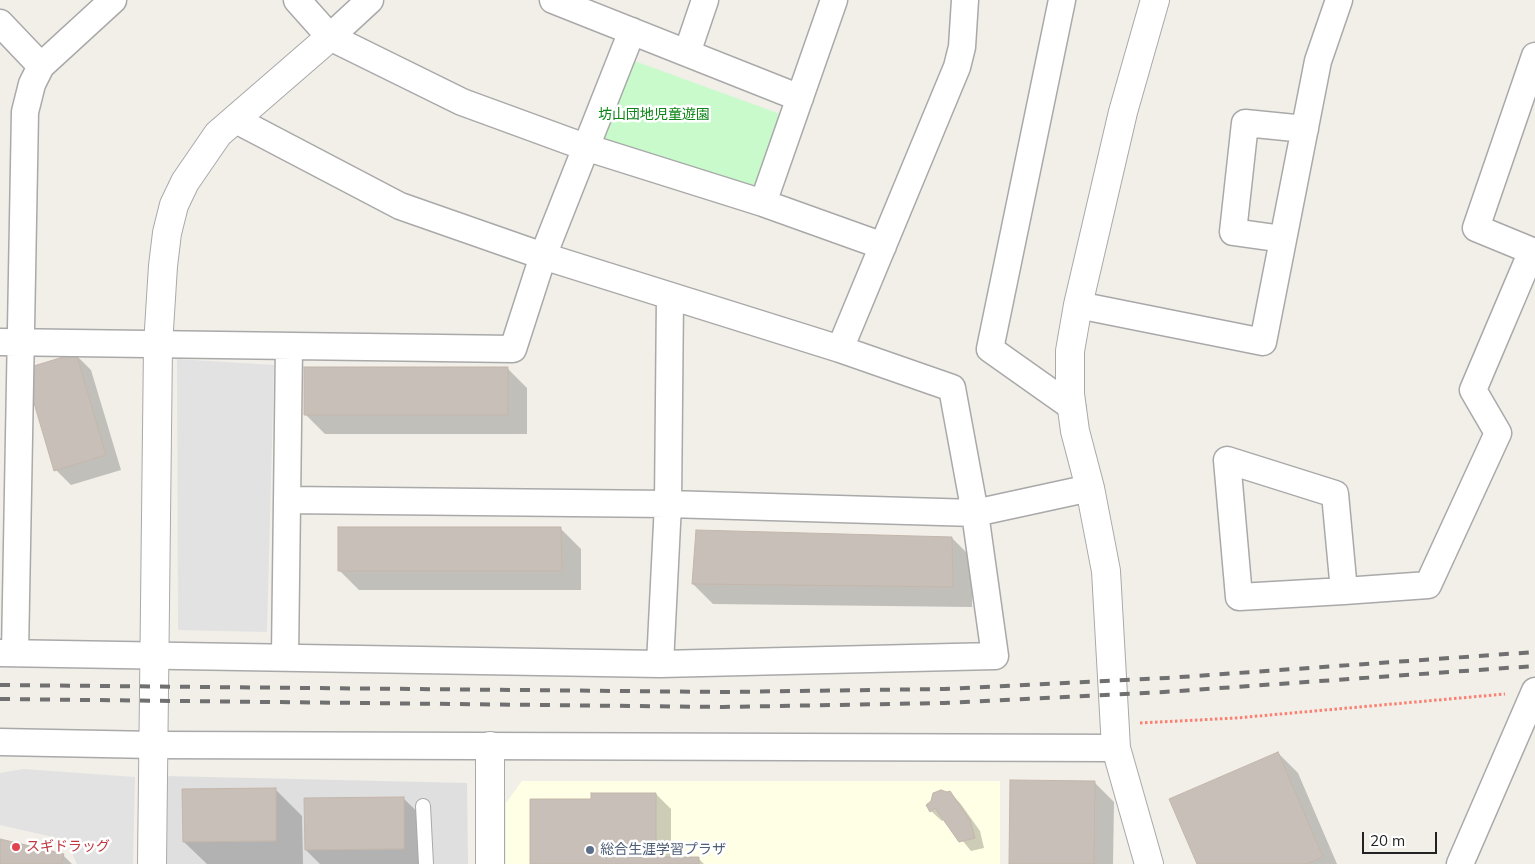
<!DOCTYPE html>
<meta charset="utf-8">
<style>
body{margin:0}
#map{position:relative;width:1535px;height:864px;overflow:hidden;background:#f2efe9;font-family:Mulish,sans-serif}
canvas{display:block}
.scale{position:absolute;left:1362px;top:832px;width:75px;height:22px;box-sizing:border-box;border:2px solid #222;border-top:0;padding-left:6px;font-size:15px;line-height:18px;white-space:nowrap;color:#222;-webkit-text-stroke:4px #fff;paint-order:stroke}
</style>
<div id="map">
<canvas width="1535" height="864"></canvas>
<div class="scale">20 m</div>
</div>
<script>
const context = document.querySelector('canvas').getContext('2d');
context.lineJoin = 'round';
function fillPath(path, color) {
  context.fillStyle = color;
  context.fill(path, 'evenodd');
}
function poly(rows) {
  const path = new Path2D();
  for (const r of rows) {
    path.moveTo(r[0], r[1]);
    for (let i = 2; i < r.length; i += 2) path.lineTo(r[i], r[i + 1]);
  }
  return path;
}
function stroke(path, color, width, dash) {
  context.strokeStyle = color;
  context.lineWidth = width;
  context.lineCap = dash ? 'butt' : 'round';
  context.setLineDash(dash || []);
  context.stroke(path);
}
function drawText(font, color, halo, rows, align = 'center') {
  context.font = font + ' Mulish,"Noto Sans JP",sans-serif';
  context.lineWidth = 5;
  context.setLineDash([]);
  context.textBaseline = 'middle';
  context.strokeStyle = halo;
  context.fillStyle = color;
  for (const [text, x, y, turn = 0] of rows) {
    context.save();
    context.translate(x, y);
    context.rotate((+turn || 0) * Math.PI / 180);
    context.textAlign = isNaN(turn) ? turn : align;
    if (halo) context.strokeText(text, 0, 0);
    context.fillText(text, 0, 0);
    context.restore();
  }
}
const residential = poly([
 [166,776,467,783,468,864,167,864]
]);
const education = poly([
 [522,781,1000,781,1000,864,506,864,506,803]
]);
const park = poly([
 [629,59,783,115,761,184,751,189,603,146,596,134]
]);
const parking = poly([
 [177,359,274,365,267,632,178,630],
 [23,769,135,777,133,864,77,864,66,840,0,825,0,773]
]);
const shadow = poly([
 [76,355,91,370,121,470,71,485,56,470],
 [507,368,527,388,527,434,325,434,305,414],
 [561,529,581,549,581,590,359,590,339,570],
 [952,538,972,558,972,607,713,604,693,584],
 [1278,753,1298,773,1337,864,1198,864],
 [1094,782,1114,802,1113,864,1010,864],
 [275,789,302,816,303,864,207,864,184,842],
 [936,792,949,792,960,803,980,831,984,848,971,851,945,819,942,821,931,811,927,805,932,802,932,796],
 [656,794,671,809,671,859,699,859,704,864,531,864,592,800],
 [403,798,431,825,431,864,320,864,306,850],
 [0,841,63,855,72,864,0,864]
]);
const building = poly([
 [76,353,106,455,54,471,24,369,76,353],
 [304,367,508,367,508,415,304,415,304,367],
 [338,527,561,527,562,571,338,571,338,527],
 [696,530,952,537,953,587,692,584,696,530],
 [1278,752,1323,857,1307,864,1197,864,1169,799,1278,752],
 [1010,780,1095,781,1094,864,1009,864,1010,780],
 [276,788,276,841,183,842,182,789,276,788],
 [941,790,947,792,950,791,970,820,975,838,959,842,935,808,930,812,926,805,931,801,933,793,941,790],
 [591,793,656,793,656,857,699,857,699,864,530,864,530,799,591,799,591,793],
 [404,797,404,849,305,850,304,798,404,797],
 [0,839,64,854,61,864,0,864,0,839]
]);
const path = poly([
 [1140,723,1236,718,1505,694]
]);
const service = poly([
 [423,806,426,864]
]);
const minor = poly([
 [297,0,330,37,462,102,585,147,763,203,834,0],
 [553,0,800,98],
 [1062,0,990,349,1072,407],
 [0,23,41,66],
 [330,37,370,0],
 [687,53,705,0],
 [763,203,883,246],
 [1283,239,1233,232,1245,123,1305,129],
 [1078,305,1263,342,1318,61,1339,0],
 [0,342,513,349,543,256,632,31],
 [840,349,957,67,962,47,965,0],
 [287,500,668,504,975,513,1090,488],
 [1344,591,1335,494,1227,460,1239,597,1344,591,1428,585,1498,433,1473,390,1532,251,1476,228,1535,56],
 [0,653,660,664,995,656,975,513,952,388,840,349,543,256,400,206,236,120],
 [15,653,25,112,32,84,41,66,113,0],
 [285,656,289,347],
 [660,664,668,504,670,296],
 [0,742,154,745,1116,748],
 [1460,864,1535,691]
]);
const tertiary = poly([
 [152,864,158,345,163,266,167,233,174,205,185,182,218,134,330,37],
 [490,864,490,746],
 [1149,864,1116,748,1106,571,1090,488,1075,431,1070,394,1070,351,1078,305,1123,112,1155,0]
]);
const rail = poly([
 [0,685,724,692,944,689,1167,678,1535,652],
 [0,699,723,707,944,703,1164,692,1535,666]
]);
const markers = [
 [16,847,5,"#e0444e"],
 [590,850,5,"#5c6f8a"]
];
const parkNames = [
 ["坊山団地児童遊園",654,115]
];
const healthNames = [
 ["スギドラッグ",26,847]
];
const serviceNames = [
 ["総合生涯学習プラザ",600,850]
];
fillPath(residential, '#e0dfdf');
fillPath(education, '#ffffe5');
fillPath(park, '#c8facc');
fillPath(parking, '#e2e2e2');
fillPath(shadow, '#0003');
fillPath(building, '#c7bfb8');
stroke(building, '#c4b6ab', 1);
stroke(service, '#a9a9a9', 16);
stroke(minor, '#a9a9a9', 29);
stroke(tertiary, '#a9a9a9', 30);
stroke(path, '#fa8072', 3, [2.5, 2.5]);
stroke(service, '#fff', 14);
stroke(minor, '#fff', 26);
stroke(tertiary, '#fff', 28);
stroke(rail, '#707070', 4, [10, 10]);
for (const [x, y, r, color] of markers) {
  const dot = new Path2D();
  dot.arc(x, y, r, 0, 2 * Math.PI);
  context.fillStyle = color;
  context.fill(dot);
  stroke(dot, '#fff', 2);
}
drawText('14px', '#0c8416', '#fff', parkNames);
drawText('14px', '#be3a42', '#fff', healthNames, 'left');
drawText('14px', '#4e5e75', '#fff', serviceNames, 'left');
</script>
